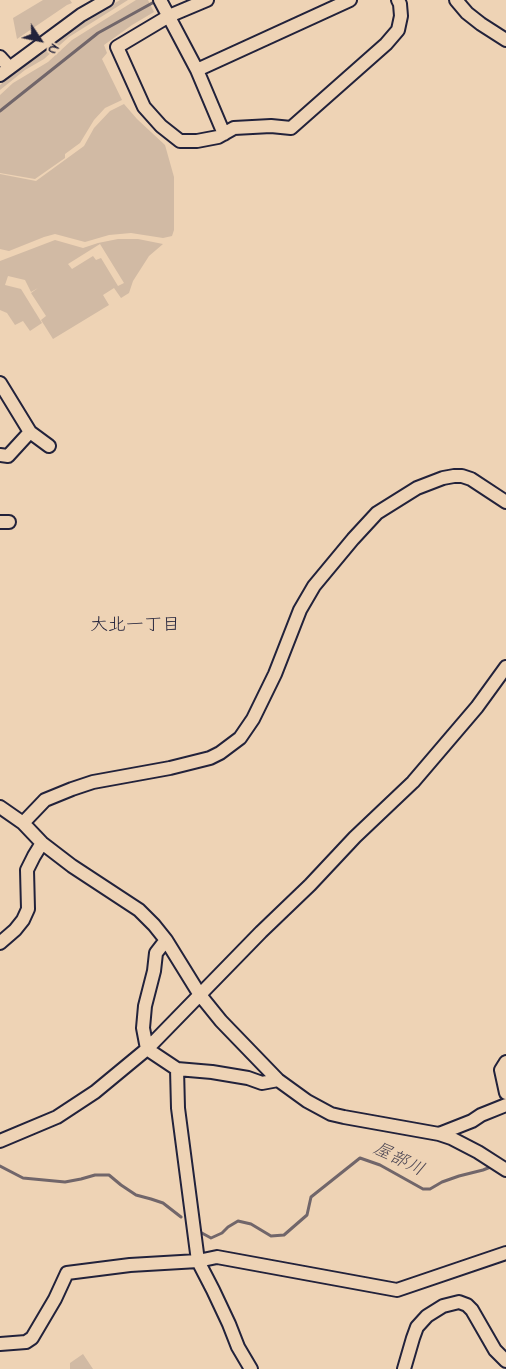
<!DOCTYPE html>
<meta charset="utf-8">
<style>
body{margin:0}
#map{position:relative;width:506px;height:1369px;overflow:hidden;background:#eed3b5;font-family:"Indie Flower",sans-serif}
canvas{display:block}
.north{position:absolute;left:15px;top:15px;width:50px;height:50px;-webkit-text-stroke:4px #eed3b5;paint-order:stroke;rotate:124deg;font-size:14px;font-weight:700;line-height:20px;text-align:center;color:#22223b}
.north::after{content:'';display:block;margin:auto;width:18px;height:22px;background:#22223b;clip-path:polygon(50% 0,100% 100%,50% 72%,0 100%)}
</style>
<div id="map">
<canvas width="506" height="1369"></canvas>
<div class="north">N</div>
</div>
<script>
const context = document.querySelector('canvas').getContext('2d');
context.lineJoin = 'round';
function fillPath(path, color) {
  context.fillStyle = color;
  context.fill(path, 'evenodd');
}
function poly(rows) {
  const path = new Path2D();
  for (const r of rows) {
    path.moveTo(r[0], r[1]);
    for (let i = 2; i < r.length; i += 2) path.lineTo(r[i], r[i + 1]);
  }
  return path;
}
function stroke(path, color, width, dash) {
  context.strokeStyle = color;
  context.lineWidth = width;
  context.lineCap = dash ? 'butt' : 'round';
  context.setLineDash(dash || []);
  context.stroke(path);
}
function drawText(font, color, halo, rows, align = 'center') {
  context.font = font + ' "Indie Flower","Klee One",sans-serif';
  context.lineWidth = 4.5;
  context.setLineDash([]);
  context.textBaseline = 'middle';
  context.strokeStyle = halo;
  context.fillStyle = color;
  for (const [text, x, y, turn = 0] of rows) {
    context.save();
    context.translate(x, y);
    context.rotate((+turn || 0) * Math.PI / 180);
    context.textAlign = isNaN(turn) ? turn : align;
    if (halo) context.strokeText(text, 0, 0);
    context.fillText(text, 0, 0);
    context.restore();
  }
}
const green = poly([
 [43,0,70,0,72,3,67,5,17,39,13,18],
 [120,0,128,0,69,37,44,59,25,70,0,90,0,85,30,60,73,29],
 [136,0,148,0,154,12,132,25,104,45,107,53,102,59,122,100,105,108,94,120,80,143,65,154,65,158,35,179,0,173,0,95,13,83,48,62,72,40],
 [124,104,137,119,165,145,174,177,174,230,172,236,163,238,131,233,109,235,85,242,55,234,44,237,9,251,0,249,0,174,36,181,84,146,94,128,110,111],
 [118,239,138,239,163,244,149,256,133,281,129,293,121,298,114,288,103,295,109,305,53,339,41,320,46,316,31,293,38,288,31,292,25,280,8,276,5,285,21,289,42,323,30,331,23,321,15,325,7,313,0,310,0,261,55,240,83,248,98,243],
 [100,244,124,283,118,286,101,258,96,260,93,256,72,269,68,264],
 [83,1354,93,1369,70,1369,70,1363]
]);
const stream = poly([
 [0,111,98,33,156,1],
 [0,1166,23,1178,65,1182,81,1179,95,1175,109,1175,121,1185,136,1195,151,1199,163,1203,181,1217],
 [200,1232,211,1238,222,1233,228,1227,238,1221,251,1224,271,1236,284,1235,307,1215,311,1197,360,1158,380,1165,423,1189,430,1189,442,1182,459,1176,483,1170,493,1166]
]);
const minor = poly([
 [160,0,197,70,224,134],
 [207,0,169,16,117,47,144,107,161,126,180,141,197,141,218,137,234,128,271,126,291,128,386,44,398,30,401,16,400,4,398,0],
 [456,0,467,13,481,24,506,40],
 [0,57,9,67],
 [197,70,350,0],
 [0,75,81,15,107,0],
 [0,383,30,432,49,446],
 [0,455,8,456,30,432],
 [0,522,9,522],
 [0,807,23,823,42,843,72,866,139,910,154,925,166,940,200,995,221,1021,278,1080,307,1101,331,1114,344,1117,439,1134,451,1138,478,1152,506,1170],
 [23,823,45,800,72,789,93,782,170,768,210,758,220,753,240,738,253,719,275,674,300,610,314,586,353,539,377,513,417,488,443,478,454,476,462,476,471,479,506,502],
 [166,940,156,953,154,971,145,1006,143,1028,147,1049,177,1069,212,1072,248,1078,262,1083,278,1080],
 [0,943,15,930,23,920,28,909,27,870,34,856,42,843],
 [506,1062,501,1070,506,1093],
 [177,1069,178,1108,198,1261,213,1290,229,1324,238,1347,251,1369],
 [439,1134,472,1121,481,1115,506,1105],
 [0,1141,57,1117,95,1092,147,1049,261,932,310,885,355,837,413,782,477,707,506,667],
 [0,1344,26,1342,32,1338,55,1299,67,1273,130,1265,198,1261,217,1257,397,1290,506,1253],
 [404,1369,413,1338,417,1327,427,1316,443,1306,459,1302,467,1305,472,1310,495,1350,506,1361]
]);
const neighbourhoodNames = [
 ["大北一丁目",135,627]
];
const waterNames = [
 ["屋部川",398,1161,26]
];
fillPath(green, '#d1baa4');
stroke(stream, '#71666a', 3);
stroke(minor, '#22223b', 16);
stroke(minor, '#eed3b5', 12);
drawText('18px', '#22223b', '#eed3b5', neighbourhoodNames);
drawText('italic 18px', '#4a4452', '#eed3b5', waterNames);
</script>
